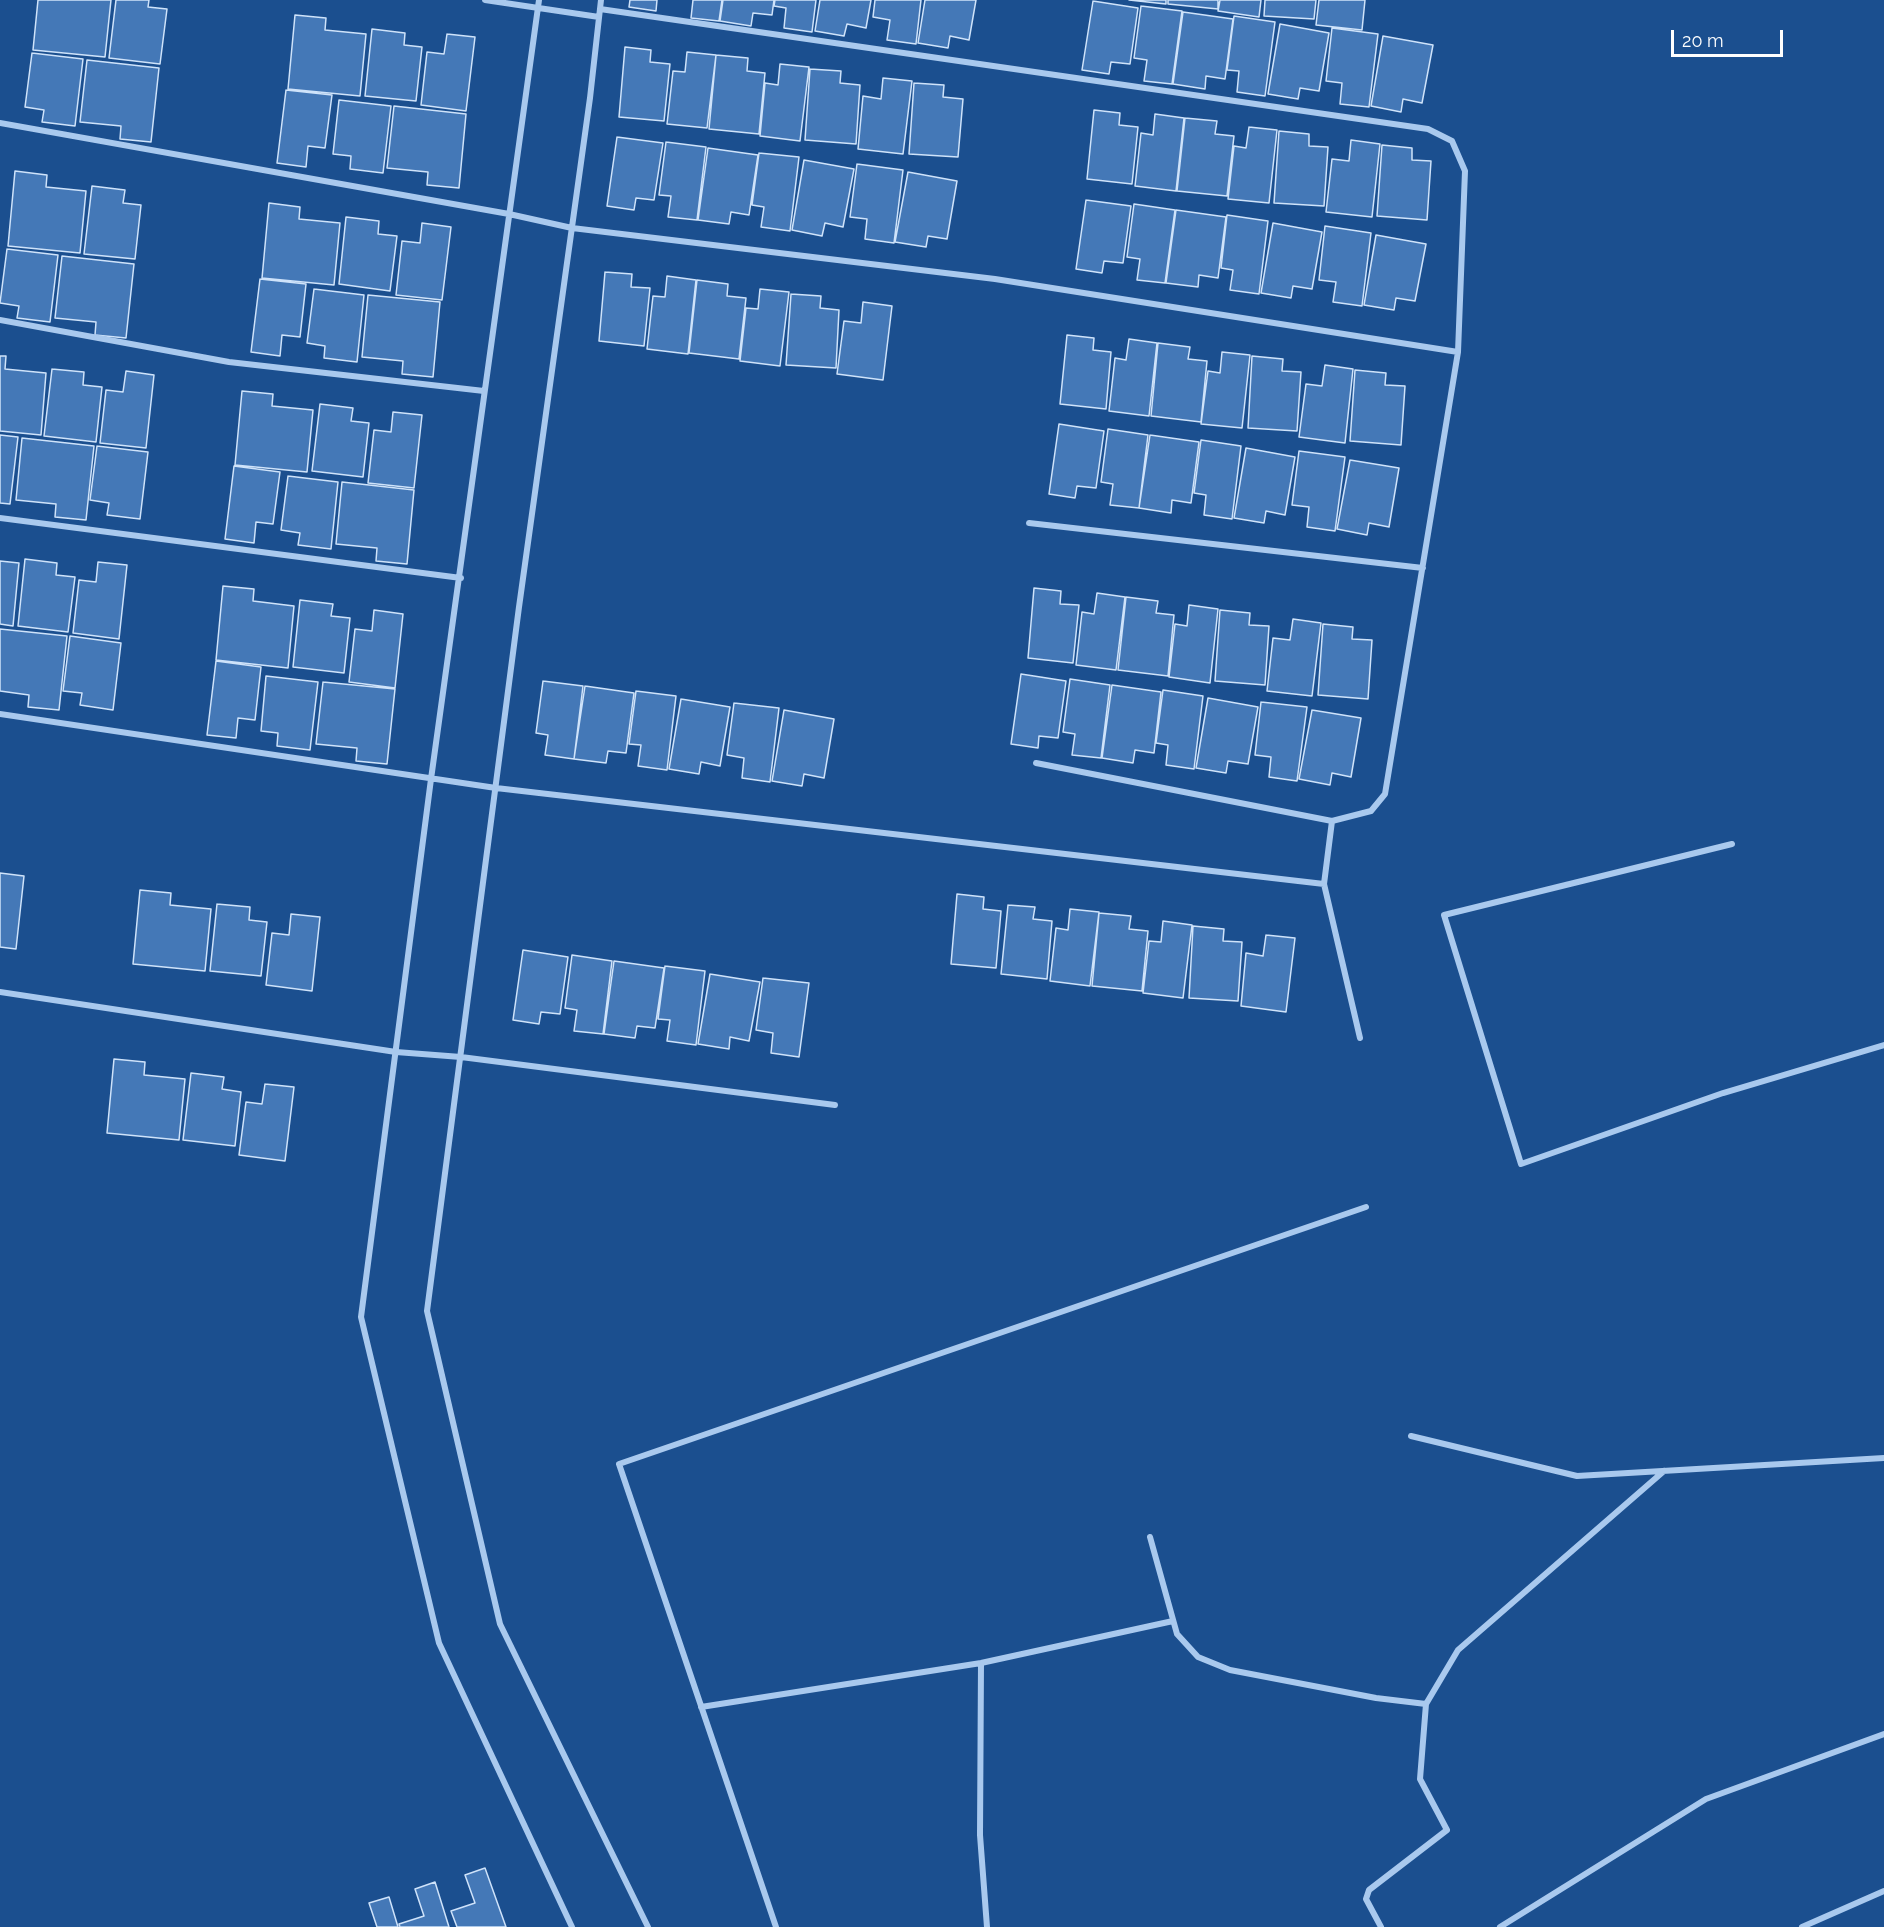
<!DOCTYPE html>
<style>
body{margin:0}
#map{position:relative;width:1884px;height:1927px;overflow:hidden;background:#1b4f8f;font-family:Raleway,sans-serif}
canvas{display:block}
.scale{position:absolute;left:1671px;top:30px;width:112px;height:27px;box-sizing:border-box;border:3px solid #fff;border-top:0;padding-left:8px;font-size:18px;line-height:21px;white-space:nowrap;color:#fff;-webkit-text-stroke:4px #1b4f8f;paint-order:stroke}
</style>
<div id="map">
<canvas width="1884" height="1927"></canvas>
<div class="scale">20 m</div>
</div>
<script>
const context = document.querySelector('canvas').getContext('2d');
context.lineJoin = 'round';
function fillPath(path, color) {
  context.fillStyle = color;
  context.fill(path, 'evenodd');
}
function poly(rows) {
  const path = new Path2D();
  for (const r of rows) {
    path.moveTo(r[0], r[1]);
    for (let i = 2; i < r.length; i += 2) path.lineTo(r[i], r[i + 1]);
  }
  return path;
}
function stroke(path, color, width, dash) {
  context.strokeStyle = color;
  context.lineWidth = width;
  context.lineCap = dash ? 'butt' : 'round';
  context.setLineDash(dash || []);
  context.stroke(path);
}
const building = poly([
 [38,0,111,0,105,57,33,50,38,0],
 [116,0,149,0,148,7,167,9,160,64,109,58,116,0],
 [630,0,657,0,656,11,629,7,630,0],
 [693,0,722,0,719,21,691,18,693,0],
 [723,0,774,0,772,15,753,13,751,26,720,21,723,0],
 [775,0,816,0,812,32,784,28,786,8,774,6,775,0],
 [820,0,871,0,866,28,847,24,844,36,815,31,820,0],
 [875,0,921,0,916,44,887,40,890,20,873,17,875,0],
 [925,0,976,0,969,40,950,36,948,48,918,43,925,0],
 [1129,0,1166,0,1166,4,1129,0],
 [1168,0,1218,0,1218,9,1168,4,1168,0],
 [1220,0,1261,0,1259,17,1218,11,1220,0],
 [1265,0,1316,0,1314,19,1264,16,1265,0],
 [1319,0,1365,0,1362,30,1316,25,1319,0],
 [1093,1,1138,8,1130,64,1111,62,1109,74,1082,70,1093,1],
 [1141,6,1182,11,1172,84,1144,81,1147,60,1134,58,1141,6],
 [1183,12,1233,19,1225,79,1206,76,1205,89,1173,84,1183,12],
 [295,15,326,18,325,30,366,34,360,96,288,89,295,15],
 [1234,16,1275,22,1265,96,1237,92,1239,71,1227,70,1234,16],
 [1280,24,1329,33,1319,91,1300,88,1298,99,1268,94,1280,24],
 [1332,28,1378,34,1369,107,1340,104,1342,83,1326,81,1332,28],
 [372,29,405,33,404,45,422,47,416,101,365,96,372,29],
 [447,34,475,37,466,111,421,105,427,52,444,54,447,34],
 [1383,36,1433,45,1422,103,1403,99,1401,112,1371,106,1383,36],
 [625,47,651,50,650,62,670,64,664,121,619,117,625,47],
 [687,52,716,55,707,128,667,124,673,71,685,72,687,52],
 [32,53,83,59,75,126,42,122,44,110,25,107,32,53],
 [716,55,748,58,747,71,765,73,759,134,709,129,716,55],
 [87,60,159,68,151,142,120,139,121,126,80,122,87,60],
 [780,64,809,67,800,141,760,136,765,83,778,85,780,64],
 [810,69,841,71,840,83,860,85,856,144,805,140,810,69],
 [883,78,912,81,903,154,858,149,863,96,881,99,883,78],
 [914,83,944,85,943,97,963,99,958,157,909,154,914,83],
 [286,90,332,95,325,148,308,146,306,167,277,163,286,90],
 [339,100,391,106,383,173,350,169,351,156,333,154,339,100],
 [394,106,466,114,459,188,427,185,428,172,387,168,394,106],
 [1094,110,1120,113,1119,125,1138,127,1132,184,1087,179,1094,110],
 [1155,114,1184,118,1176,191,1135,186,1141,133,1153,135,1155,114],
 [1185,118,1217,121,1215,134,1234,136,1227,196,1177,191,1185,118],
 [1249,127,1277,130,1269,203,1228,199,1234,146,1246,148,1249,127],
 [1279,131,1309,134,1309,146,1328,147,1324,206,1274,203,1279,131],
 [617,137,663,143,654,200,636,198,634,210,607,206,617,137],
 [1351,140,1380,144,1372,217,1326,212,1332,159,1349,161,1351,140],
 [666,142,706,147,697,220,668,217,671,196,659,195,666,142],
 [1382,145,1412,148,1412,160,1431,161,1427,220,1377,216,1382,145],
 [708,148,758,155,749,215,731,212,729,224,698,220,708,148],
 [759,153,799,157,790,231,761,227,764,207,752,205,759,153],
 [804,160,854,169,843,227,825,223,822,236,792,230,804,160],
 [857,164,903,170,894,243,865,239,867,219,850,217,857,164],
 [15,171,47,175,46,187,86,191,80,253,8,246,15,171],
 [908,172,957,181,947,239,928,236,926,247,895,242,908,172],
 [92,186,125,190,123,203,141,205,135,259,84,254,92,186],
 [1086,200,1131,206,1123,263,1104,261,1102,273,1076,269,1086,200],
 [269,203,300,207,299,219,340,223,334,285,262,278,269,203],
 [1134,204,1175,210,1165,283,1137,280,1140,259,1127,257,1134,204],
 [1176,210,1226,217,1218,278,1199,275,1198,287,1166,283,1176,210],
 [1227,215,1268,221,1259,294,1230,290,1233,270,1221,268,1227,215],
 [346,217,379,221,378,234,397,236,390,291,339,284,346,217],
 [422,223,451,227,442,300,396,295,402,241,420,243,422,223],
 [1273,223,1322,232,1312,289,1293,286,1291,298,1261,293,1273,223],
 [1325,226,1371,233,1362,306,1333,302,1336,282,1319,280,1325,226],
 [1376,235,1426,244,1415,301,1396,298,1394,310,1364,305,1376,235],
 [7,249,58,255,50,322,17,318,19,306,0,303,7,249],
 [62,256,134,264,126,338,95,335,96,322,55,318,62,256],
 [605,272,632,274,631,287,650,288,644,346,599,341,605,272],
 [667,276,696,280,688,354,647,349,653,296,665,297,667,276],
 [260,279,306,284,300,337,282,335,280,356,251,352,260,279],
 [697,280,728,284,727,296,746,298,739,359,689,353,697,280],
 [314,289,364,295,357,362,324,358,325,346,307,343,314,289],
 [760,289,789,292,780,366,740,361,746,308,758,309,760,289],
 [791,294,821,296,820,308,839,310,836,368,786,365,791,294],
 [368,295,440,302,433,377,402,374,403,361,362,357,368,295],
 [863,302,892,306,883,380,837,374,844,321,861,323,863,302],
 [1067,335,1094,338,1093,350,1111,352,1106,409,1060,404,1067,335],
 [1129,339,1157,343,1149,416,1109,411,1115,358,1126,360,1129,339],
 [1158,343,1190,347,1188,359,1207,361,1201,422,1151,416,1158,343],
 [1222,352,1250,355,1242,428,1201,424,1208,371,1220,373,1222,352],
 [0,356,6,356,5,369,46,373,41,435,0,431,0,356],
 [1252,356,1283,359,1282,371,1301,372,1297,431,1248,428,1252,356],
 [1325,365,1353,369,1345,443,1299,437,1306,384,1322,386,1325,365],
 [52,369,84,372,83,385,102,387,96,442,44,436,52,369],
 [1355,370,1386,373,1385,385,1405,386,1401,445,1350,441,1355,370],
 [126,371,154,375,146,448,100,443,106,390,123,392,126,371],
 [242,391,273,394,272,406,313,410,307,472,235,465,242,391],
 [320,404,353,408,351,421,369,423,363,477,312,471,320,404],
 [393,412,422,415,414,488,368,483,374,430,391,432,393,412],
 [1059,424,1104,431,1096,488,1077,486,1075,498,1049,494,1059,424],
 [1108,429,1148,435,1139,508,1110,505,1113,484,1101,482,1108,429],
 [0,435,18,437,10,504,0,503,0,435],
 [1150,435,1199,442,1191,503,1172,500,1171,513,1139,508,1150,435],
 [22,438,94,446,86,520,55,517,56,504,16,500,22,438],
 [1201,440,1241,446,1232,519,1204,515,1206,495,1194,493,1201,440],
 [97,446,148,452,140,519,107,515,109,503,90,500,97,446],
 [1246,448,1295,457,1285,515,1266,511,1264,523,1234,518,1246,448],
 [1299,451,1345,457,1335,531,1307,527,1309,507,1292,505,1299,451],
 [1350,460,1399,468,1389,527,1369,523,1367,535,1337,529,1350,460],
 [234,466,280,472,273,524,256,522,254,543,225,539,234,466],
 [288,476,338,482,331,549,298,545,300,533,281,530,288,476],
 [342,482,414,490,407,564,376,561,377,548,336,544,342,482],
 [25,559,57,563,56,575,75,577,68,632,18,626,25,559],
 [0,561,19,563,13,626,0,624,0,561],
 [98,562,127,565,119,639,73,633,79,580,96,582,98,562],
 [223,586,254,589,253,601,294,606,288,668,216,660,223,586],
 [1034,588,1061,591,1060,604,1079,605,1073,663,1028,658,1034,588],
 [1097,593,1125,597,1116,670,1076,665,1082,612,1094,614,1097,593],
 [1126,597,1158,601,1156,613,1174,615,1168,676,1118,670,1126,597],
 [300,600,333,604,331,616,350,618,344,673,293,667,300,600],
 [1189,605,1218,609,1210,683,1169,677,1175,624,1187,626,1189,605],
 [374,610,403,614,395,688,349,682,355,629,372,631,374,610],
 [1220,610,1250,613,1249,625,1269,626,1265,685,1215,681,1220,610],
 [1293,619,1321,623,1312,696,1267,691,1273,638,1290,640,1293,619],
 [1323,624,1353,627,1352,639,1372,640,1368,699,1318,695,1323,624],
 [0,629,67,636,59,710,28,707,29,695,0,691,0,629],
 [70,636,121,643,113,710,80,705,82,693,63,691,70,636],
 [216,661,261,667,255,720,238,718,236,738,207,735,216,661],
 [1021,674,1066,681,1058,738,1039,736,1038,748,1011,744,1021,674],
 [266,676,318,682,310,750,277,746,278,733,261,731,266,676],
 [1070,679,1110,685,1101,758,1072,755,1075,734,1063,732,1070,679],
 [543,681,583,686,574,759,545,755,548,735,536,733,543,681],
 [323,682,395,689,387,764,356,761,357,748,316,744,323,682],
 [1112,685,1161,692,1154,753,1135,750,1133,763,1102,758,1112,685],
 [585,686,634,693,626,753,608,751,606,763,574,759,585,686],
 [1163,690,1203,696,1194,769,1166,765,1168,745,1156,743,1163,690],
 [636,691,676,696,667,770,638,766,641,745,629,744,636,691],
 [1208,698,1258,707,1248,764,1228,761,1226,773,1196,768,1208,698],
 [681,699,730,707,720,766,701,762,699,774,669,769,681,699],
 [1261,702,1307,707,1297,781,1269,777,1271,757,1255,755,1261,702],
 [734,703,779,708,770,782,742,778,744,758,727,755,734,703],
 [784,710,834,719,824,778,804,774,802,786,772,781,784,710],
 [1312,710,1361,718,1351,777,1332,773,1330,785,1299,779,1312,710],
 [0,873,24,876,16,949,0,947,0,873],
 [140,890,171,893,170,905,211,909,205,971,133,964,140,890],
 [957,894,984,897,983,909,1001,911,996,968,951,964,957,894],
 [217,904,250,907,249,920,267,922,261,976,210,971,217,904],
 [1008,905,1035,907,1033,919,1052,921,1047,979,1001,974,1008,905],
 [1070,909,1099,912,1090,986,1050,981,1056,928,1068,930,1070,909],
 [1099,913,1131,916,1129,929,1148,931,1142,991,1092,986,1099,913],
 [291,914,320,917,312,991,266,985,272,933,289,935,291,914],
 [1163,921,1192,925,1183,998,1143,993,1149,941,1161,942,1163,921],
 [1193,926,1224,929,1223,941,1242,942,1238,1001,1189,998,1193,926],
 [1266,935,1295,938,1286,1012,1241,1006,1246,953,1263,956,1266,935],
 [523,950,568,957,560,1014,541,1012,539,1024,513,1020,523,950],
 [572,955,612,961,603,1034,574,1031,577,1010,565,1008,572,955],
 [614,961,664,968,655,1028,637,1026,635,1038,604,1034,614,961],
 [665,966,705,971,696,1045,667,1041,670,1020,658,1019,665,966],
 [710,974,760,982,749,1041,730,1037,729,1049,698,1044,710,974],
 [763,978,809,983,799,1057,771,1053,773,1033,756,1030,763,978],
 [114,1059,145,1062,144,1075,185,1079,179,1140,107,1133,114,1059],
 [191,1073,224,1077,222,1089,241,1092,235,1146,183,1140,191,1073],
 [265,1084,294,1087,285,1161,239,1155,246,1102,262,1104,265,1084],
 [485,1868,506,1927,457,1927,451,1911,475,1903,465,1875,485,1868],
 [435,1882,449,1927,400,1927,399,1924,424,1916,415,1889,435,1882],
 [389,1897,398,1927,377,1927,369,1903,389,1897]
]);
const minor = poly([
 [485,0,599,17],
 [539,0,431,779,361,1317,439,1643,572,1927],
 [601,0,590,98,519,607,427,1311,500,1624,648,1927],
 [600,9,1428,129,1452,141,1465,171,1458,352,1385,794,1371,811,1332,821,1324,884,1360,1038],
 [0,123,509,214,572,228,995,279,1458,352],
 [0,320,229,362,484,391],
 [0,518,461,578],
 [1029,523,1423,568],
 [0,714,496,788,1324,884],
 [1036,763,1332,821],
 [1732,844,1444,915,1521,1164,1723,1093,1884,1045],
 [0,992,396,1052,461,1057,835,1105],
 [1411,1436,1577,1476,1884,1458],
 [1150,1537,1177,1634,1198,1657,1230,1670,1376,1698,1426,1704],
 [981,1663,980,1835,987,1927],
 [701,1707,981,1663,1173,1621],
 [776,1927,619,1464,1366,1207],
 [1381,1927,1366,1899,1369,1890,1447,1830,1420,1779,1426,1704,1458,1650,1664,1471],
 [1500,1927,1706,1799,1884,1734],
 [1802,1927,1884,1891]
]);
fillPath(building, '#4478b7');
stroke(building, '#cfe3fa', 1.5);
stroke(minor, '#a9c9ee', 6);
</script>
